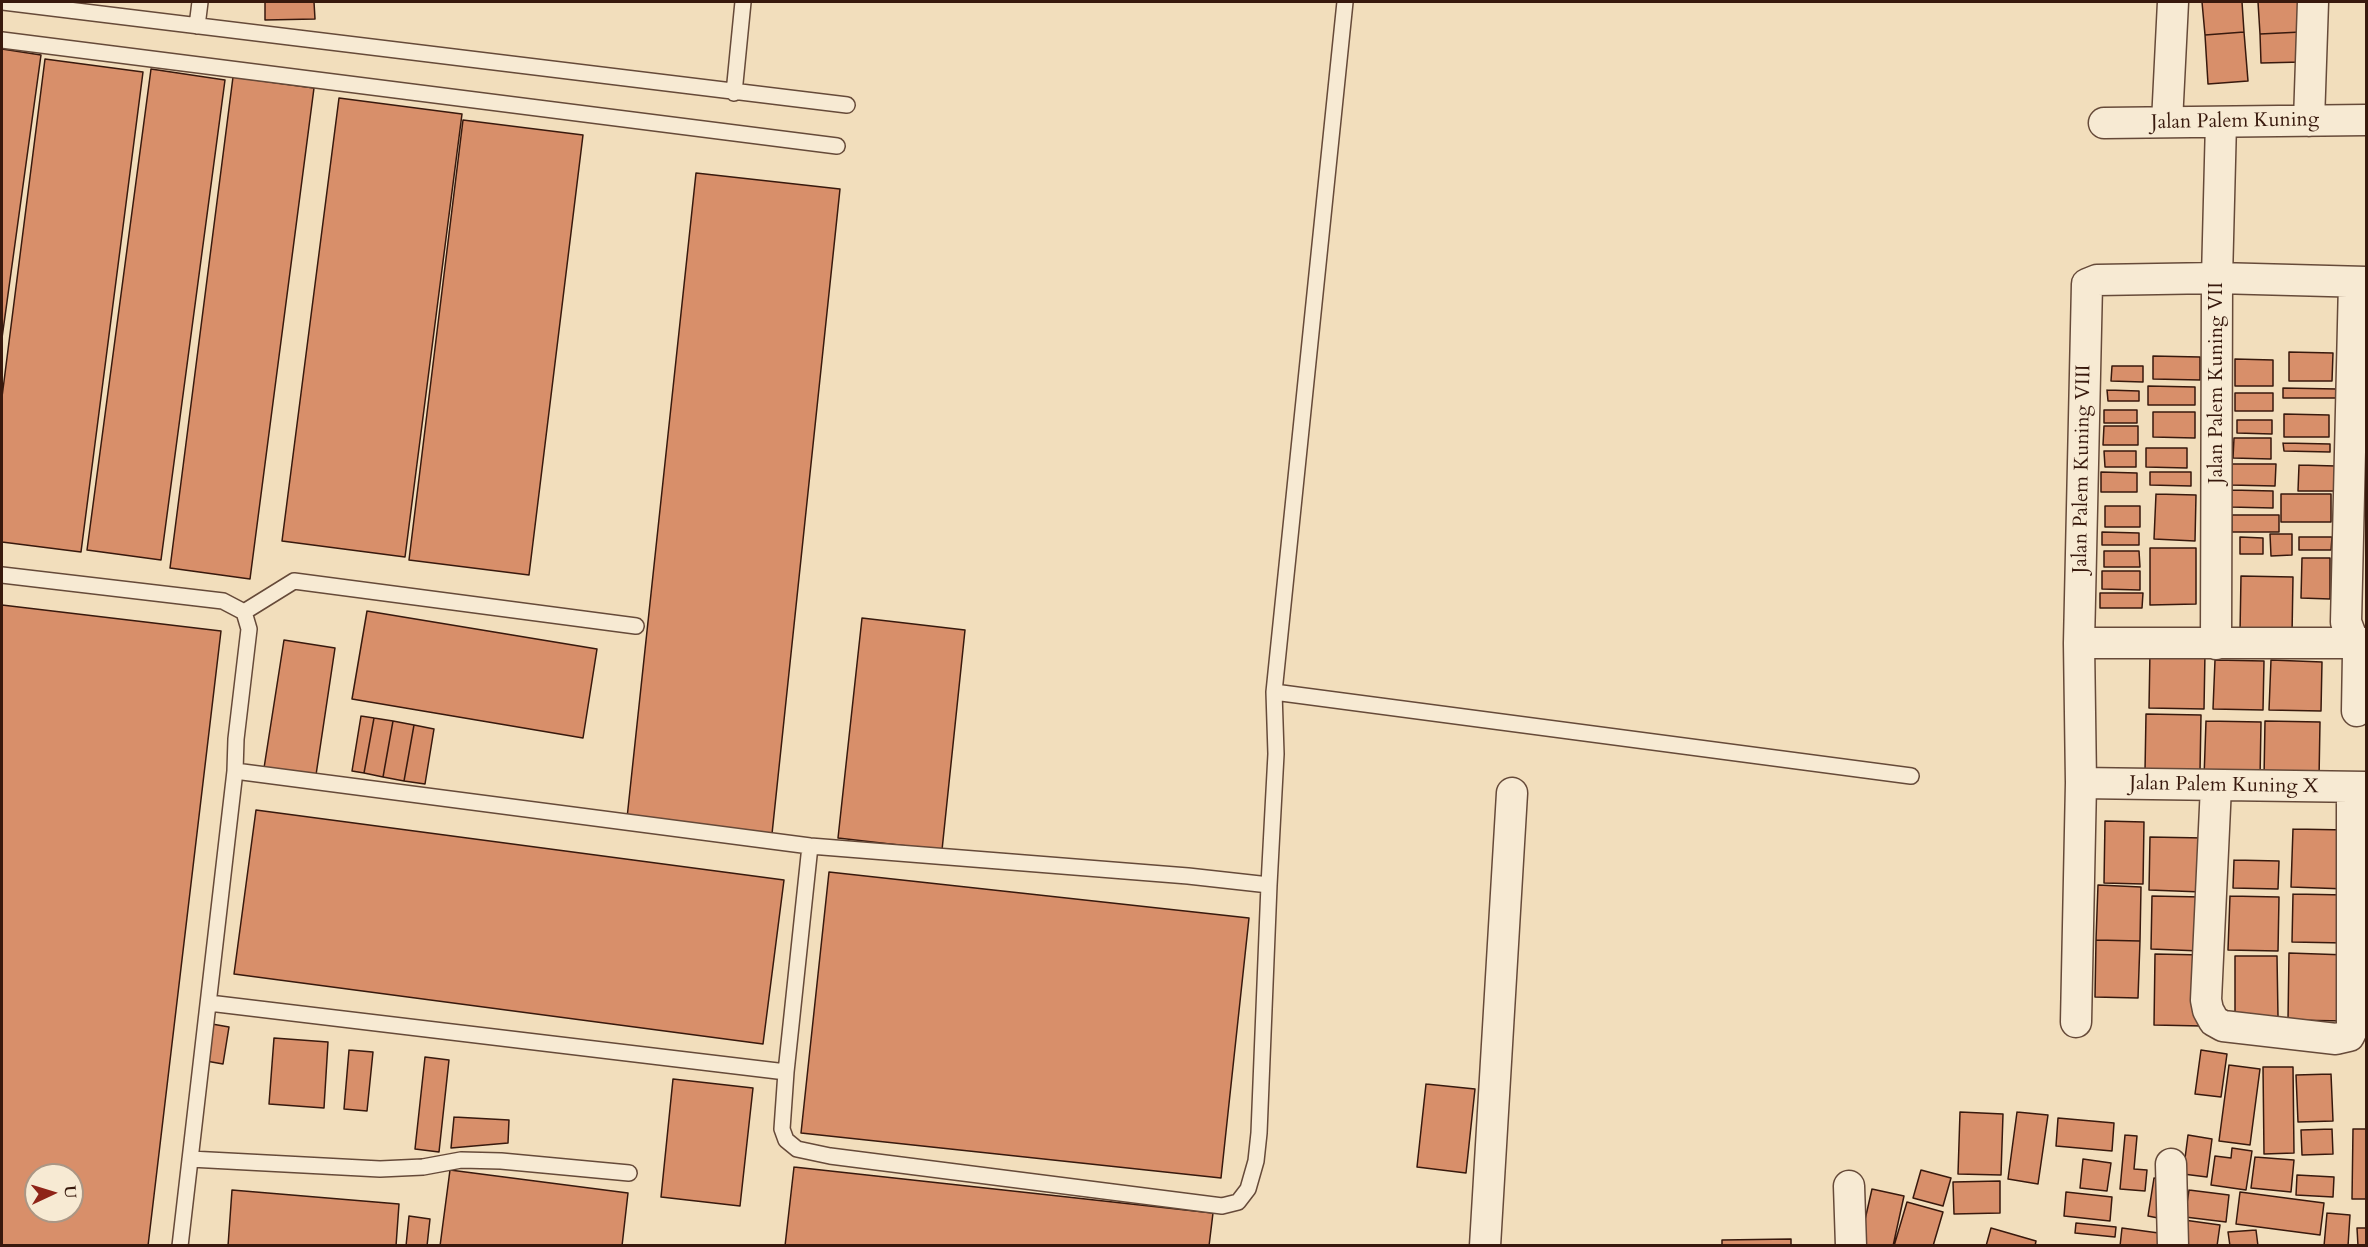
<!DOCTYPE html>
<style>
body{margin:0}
#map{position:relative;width:2368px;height:1247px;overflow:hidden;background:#f2debc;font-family:Cardo,serif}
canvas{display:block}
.frame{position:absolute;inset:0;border:3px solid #38190d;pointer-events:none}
.north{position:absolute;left:24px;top:1163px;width:60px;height:60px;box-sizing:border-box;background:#f7ead3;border:2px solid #ab9684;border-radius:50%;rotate:86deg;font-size:16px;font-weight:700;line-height:24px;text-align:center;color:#38190d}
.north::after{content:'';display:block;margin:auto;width:21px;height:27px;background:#8f2418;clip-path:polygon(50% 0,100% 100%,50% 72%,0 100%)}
</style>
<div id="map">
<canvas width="2368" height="1247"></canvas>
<div class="frame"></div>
<div class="north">U</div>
</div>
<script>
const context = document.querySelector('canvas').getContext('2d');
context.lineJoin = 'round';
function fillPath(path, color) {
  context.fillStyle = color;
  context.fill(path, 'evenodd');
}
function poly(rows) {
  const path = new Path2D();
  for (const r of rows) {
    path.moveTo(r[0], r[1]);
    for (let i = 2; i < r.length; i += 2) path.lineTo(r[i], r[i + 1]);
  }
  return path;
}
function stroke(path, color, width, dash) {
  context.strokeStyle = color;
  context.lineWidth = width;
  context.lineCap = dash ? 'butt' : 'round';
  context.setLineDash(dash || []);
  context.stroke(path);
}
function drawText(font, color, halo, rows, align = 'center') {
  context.font = font + ' Cardo,serif';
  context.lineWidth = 4.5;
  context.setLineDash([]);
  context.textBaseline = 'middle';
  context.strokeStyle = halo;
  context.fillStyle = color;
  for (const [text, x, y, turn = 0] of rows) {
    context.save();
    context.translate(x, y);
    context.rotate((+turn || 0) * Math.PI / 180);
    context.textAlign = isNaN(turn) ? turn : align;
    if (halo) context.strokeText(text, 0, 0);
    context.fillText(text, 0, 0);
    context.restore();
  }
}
const building = poly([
 [265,2,314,2,315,19,265,20,265,2],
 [2202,2,2242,2,2244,32,2205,35,2202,2],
 [2258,2,2300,2,2301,32,2260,34,2258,2],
 [2244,32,2248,81,2208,84,2205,35,2244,32],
 [2301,32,2302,62,2261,63,2260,34,2301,32],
 [2,49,41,55,2,338,2,49],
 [45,59,143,72,81,552,2,542,2,397,45,59],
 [151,69,225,80,161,560,87,550,151,69],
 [233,77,314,88,250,579,170,568,233,77],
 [339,98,462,114,405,557,282,541,339,98],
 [463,120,583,135,529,575,409,560,463,120],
 [696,173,840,189,772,834,627,818,696,173],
 [2289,352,2333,353,2332,381,2289,381,2289,352],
 [2153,356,2200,357,2200,380,2153,379,2153,356],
 [2235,359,2273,360,2273,386,2235,386,2235,359],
 [2112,366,2143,366,2143,382,2111,381,2112,366],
 [2148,386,2195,387,2195,405,2148,405,2148,386],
 [2283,388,2337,389,2338,398,2283,398,2283,388],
 [2107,390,2139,391,2139,401,2108,401,2107,390],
 [2235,393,2273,393,2273,411,2235,411,2235,393],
 [2104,410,2137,410,2137,423,2104,423,2104,410],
 [2153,412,2195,412,2195,438,2153,437,2153,412],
 [2284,414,2329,415,2329,437,2284,437,2284,414],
 [2237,420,2272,420,2272,434,2237,433,2237,420],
 [2104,426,2138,426,2138,445,2103,445,2104,426],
 [2234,438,2271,438,2271,459,2233,458,2234,438],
 [2283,443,2330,444,2330,452,2284,451,2283,443],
 [2146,448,2187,448,2187,468,2146,467,2146,448],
 [2104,451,2136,451,2136,467,2105,467,2104,451],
 [2230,464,2276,464,2275,486,2230,485,2230,464],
 [2299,465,2336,466,2335,491,2298,491,2299,465],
 [2101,472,2137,473,2137,492,2101,492,2101,472],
 [2150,472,2191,472,2191,486,2150,485,2150,472],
 [2231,490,2273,491,2273,508,2230,507,2231,490],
 [2156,494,2196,495,2195,541,2154,539,2156,494],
 [2281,494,2331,494,2331,522,2281,522,2281,494],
 [2105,506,2140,506,2140,527,2105,527,2105,506],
 [2232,515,2279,515,2279,532,2232,532,2232,515],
 [2102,532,2139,533,2139,545,2102,545,2102,532],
 [2270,534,2292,534,2292,555,2271,556,2270,534],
 [2240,537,2263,538,2263,554,2240,554,2240,537],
 [2299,537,2332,537,2331,550,2299,550,2299,537],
 [2150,548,2196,548,2196,604,2150,605,2150,548],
 [2104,551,2139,551,2140,567,2104,567,2104,551],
 [2302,558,2330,558,2330,599,2301,598,2302,558],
 [2102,571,2140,571,2140,590,2102,589,2102,571],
 [2241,576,2293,577,2292,635,2240,633,2241,576],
 [2100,593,2143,593,2142,608,2100,608,2100,593],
 [2,605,221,631,148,1246,2,1246,2,605],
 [36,1175,72,1175,72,1211,36,1211,36,1175],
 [367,611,597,649,583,738,352,699,367,611],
 [862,618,965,630,942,850,838,838,862,618],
 [284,640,335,648,316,775,264,768,284,640],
 [2150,650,2205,652,2204,709,2149,708,2150,650],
 [2215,660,2264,661,2263,710,2213,709,2215,660],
 [2271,660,2322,662,2321,711,2269,710,2271,660],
 [2146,714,2201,715,2200,772,2145,771,2146,714],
 [361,716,374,718,364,773,352,771,361,716],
 [374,718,393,721,383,777,364,773,374,718],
 [393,721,414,725,404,781,383,777,393,721],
 [2206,721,2261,722,2260,779,2204,778,2206,721],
 [2265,721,2320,722,2319,779,2264,778,2265,721],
 [414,725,434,729,425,784,404,781,414,725],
 [256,810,784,880,763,1044,234,974,256,810],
 [2105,821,2144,822,2143,884,2104,883,2105,821],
 [2293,829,2348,830,2346,889,2291,887,2293,829],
 [2150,837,2204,838,2202,892,2149,890,2150,837],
 [2234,860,2279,861,2278,889,2233,888,2234,860],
 [829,872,1249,918,1221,1178,801,1133,829,872],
 [2098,885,2141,887,2140,941,2096,940,2098,885],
 [2293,894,2346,895,2345,943,2292,942,2293,894],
 [2152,896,2202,897,2200,951,2151,949,2152,896],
 [2230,896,2279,897,2278,951,2228,950,2230,896],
 [2096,940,2140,941,2138,998,2095,997,2096,940],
 [2289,953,2347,955,2345,1021,2288,1020,2289,953],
 [2155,954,2203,955,2202,1026,2154,1025,2155,954],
 [2235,956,2277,956,2278,1017,2235,1017,2235,956],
 [212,1024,229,1027,223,1064,206,1061,212,1024],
 [274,1038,328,1042,324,1108,269,1104,274,1038],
 [349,1050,373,1052,367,1111,344,1109,349,1050],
 [2201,1050,2227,1054,2221,1097,2195,1094,2201,1050],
 [425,1057,449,1060,439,1152,415,1149,425,1057],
 [2229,1065,2260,1069,2250,1145,2219,1141,2229,1065],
 [2263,1067,2293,1067,2294,1153,2264,1154,2263,1067],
 [2331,1074,2333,1121,2298,1122,2296,1075,2331,1074],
 [673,1079,753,1088,740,1206,661,1197,673,1079],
 [1426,1084,1475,1089,1466,1173,1417,1167,1426,1084],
 [1960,1112,2003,1114,2001,1175,1958,1174,1960,1112],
 [2017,1112,2048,1115,2038,1184,2008,1179,2017,1112],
 [454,1117,509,1120,508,1143,451,1148,454,1117],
 [2058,1118,2114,1123,2112,1151,2056,1146,2058,1118],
 [2332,1129,2333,1154,2302,1155,2301,1130,2332,1129],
 [2353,1129,2366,1129,2366,1199,2352,1199,2353,1129],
 [2125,1135,2137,1136,2134,1169,2147,1170,2145,1191,2120,1189,2125,1135],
 [2188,1135,2212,1139,2207,1177,2183,1174,2188,1135],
 [2232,1148,2252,1151,2246,1190,2211,1185,2215,1156,2231,1158,2232,1148],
 [2255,1157,2294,1160,2291,1192,2251,1188,2255,1157],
 [2083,1159,2111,1163,2107,1191,2080,1188,2083,1159],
 [794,1167,1213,1213,1209,1246,785,1246,794,1167],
 [450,1170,628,1193,622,1246,440,1246,450,1170],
 [1921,1170,1951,1178,1943,1206,1913,1198,1921,1170],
 [2297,1175,2334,1177,2333,1197,2296,1195,2297,1175],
 [2154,1178,2169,1181,2163,1219,2148,1216,2154,1178],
 [2000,1181,2000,1213,1954,1214,1953,1182,2000,1181],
 [1872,1189,1904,1196,1893,1246,1859,1246,1872,1189],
 [232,1190,399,1204,396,1246,228,1246,232,1190],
 [2189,1190,2229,1195,2226,1222,2185,1217,2189,1190],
 [2066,1192,2112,1197,2110,1221,2064,1216,2066,1192],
 [2240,1192,2324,1203,2320,1235,2236,1224,2240,1192],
 [1907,1202,1943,1212,1933,1246,1894,1246,1907,1202],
 [2327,1213,2350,1215,2348,1246,2324,1246,2327,1213],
 [409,1216,430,1219,427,1246,406,1246,409,1216],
 [2184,1220,2220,1225,2217,1246,2182,1246,2184,1220],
 [2076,1223,2116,1227,2115,1237,2075,1233,2076,1223],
 [1991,1228,2036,1241,2035,1246,1986,1246,1991,1228],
 [2122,1228,2166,1234,2164,1246,2120,1246,2122,1228],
 [2357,1228,2366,1228,2366,1246,2358,1246,2357,1228],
 [2256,1230,2258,1246,2230,1246,2228,1232,2256,1230],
 [1791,1239,1791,1246,1722,1246,1722,1240,1791,1239]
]);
const service = poly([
 [3,2,847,105],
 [1345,2,1274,692,1911,776],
 [197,26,200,2],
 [2,40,837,146],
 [734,93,743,2],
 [2,575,223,601,244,612,249,629,236,739,235,771,180,1246],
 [244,612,294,581,636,626],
 [235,771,810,846,1188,876,1269,885,1276,754,1274,692],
 [810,846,786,1072,782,1129,786,1140,797,1149,830,1156,1222,1206,1238,1202,1248,1189,1256,1161,1259,1133,1269,885],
 [209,1003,786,1072],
 [190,1159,380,1169,423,1167,461,1160,501,1161,629,1173]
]);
const minor = poly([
 [2309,121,2313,2],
 [2167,122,2173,2],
 [2104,123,2366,120],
 [2354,282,2346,622,2358,654,2357,711],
 [2079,643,2366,643],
 [2216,644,2217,278,2221,122],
 [2081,783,2366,787],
 [2216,786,2206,1000,2208,1010,2214,1021,2223,1026,2336,1039,2349,1036,2352,1030,2352,787],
 [2076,1022,2081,783,2079,643,2087,284,2097,280,2217,278,2366,282],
 [2171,1164,2173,1246],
 [1849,1186,1851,1246],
 [1485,1246,1512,793]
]);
const streetNames = [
 ["Jalan Palem Kuning",2235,122,-1],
 ["Jalan Palem Kuning VII",2217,383,-90],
 ["Jalan Palem Kuning VIII",2083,469,-89],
 ["Jalan Palem Kuning X",2224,786,1]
];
fillPath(building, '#d88f6a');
stroke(building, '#38190d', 1.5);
stroke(service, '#664a39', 18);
stroke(minor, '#664a39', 33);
stroke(service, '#f7ead3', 15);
stroke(minor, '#f7ead3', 30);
drawText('20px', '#38190d', '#f7ead3', streetNames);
</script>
